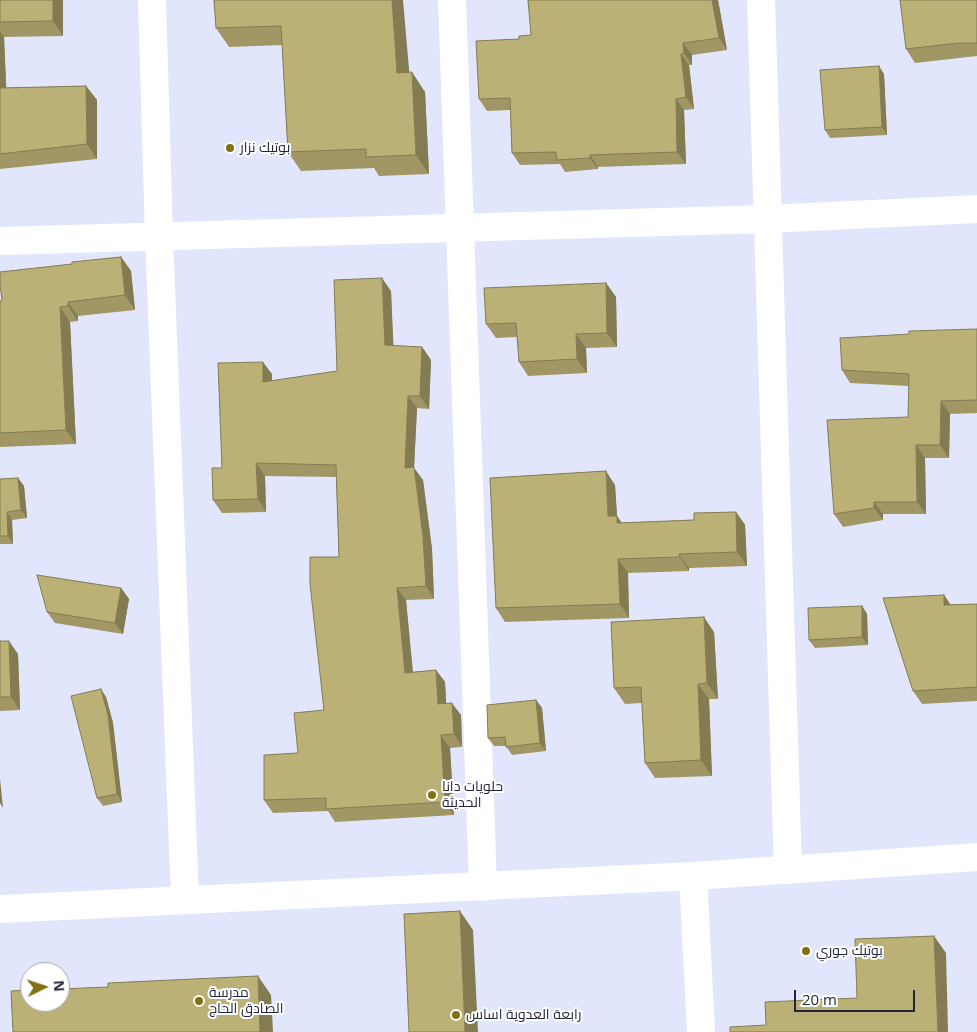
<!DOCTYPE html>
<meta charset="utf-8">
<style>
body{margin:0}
#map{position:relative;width:977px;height:1032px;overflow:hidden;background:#e2e6fd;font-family:"Open Sans",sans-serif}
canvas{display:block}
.north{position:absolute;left:20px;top:962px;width:50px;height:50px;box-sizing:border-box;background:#fff;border:1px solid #a7a8b1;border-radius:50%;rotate:86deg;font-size:14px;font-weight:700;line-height:20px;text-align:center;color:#23263b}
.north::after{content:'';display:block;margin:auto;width:18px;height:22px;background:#817111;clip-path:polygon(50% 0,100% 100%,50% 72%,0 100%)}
.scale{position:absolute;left:794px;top:990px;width:121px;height:22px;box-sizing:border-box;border:2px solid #23263b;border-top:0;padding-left:6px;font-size:15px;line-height:18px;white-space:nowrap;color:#23263b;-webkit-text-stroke:4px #fff;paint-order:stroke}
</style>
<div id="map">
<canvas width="977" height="1032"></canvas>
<div class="north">N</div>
<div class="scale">20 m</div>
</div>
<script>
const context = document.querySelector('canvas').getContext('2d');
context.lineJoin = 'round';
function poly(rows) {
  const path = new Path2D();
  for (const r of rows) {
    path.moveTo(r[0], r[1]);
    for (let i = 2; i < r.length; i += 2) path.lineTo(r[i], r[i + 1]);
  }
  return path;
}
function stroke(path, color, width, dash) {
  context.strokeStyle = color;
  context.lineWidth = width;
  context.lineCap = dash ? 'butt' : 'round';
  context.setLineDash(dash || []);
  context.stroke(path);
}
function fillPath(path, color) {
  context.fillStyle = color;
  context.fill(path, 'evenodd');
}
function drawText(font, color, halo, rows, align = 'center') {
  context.font = font + ' "Open Sans",Cairo,sans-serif';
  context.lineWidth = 4;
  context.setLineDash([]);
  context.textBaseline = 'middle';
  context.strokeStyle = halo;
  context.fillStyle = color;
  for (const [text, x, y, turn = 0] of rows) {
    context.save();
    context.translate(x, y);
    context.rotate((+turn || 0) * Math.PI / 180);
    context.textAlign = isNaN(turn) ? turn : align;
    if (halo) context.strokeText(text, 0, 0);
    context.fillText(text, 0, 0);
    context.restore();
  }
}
const minor = poly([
 [152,0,159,236,185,900],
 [452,0,483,887],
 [761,0,788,870],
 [0,241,767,219,977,209],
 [693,876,701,1032],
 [0,909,693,876,977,857]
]);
const wall = poly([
 [0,0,63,0,63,36,4,37,6,88,86,86,97,100,97,159,0,169],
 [214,0,409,73,425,92,429,174,379,176,374,168,301,171,288,152,282,45,229,47,216,28],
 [718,0,727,50,692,55,692,65,689,65,694,109,684,110,686,164,598,167,598,169,565,172,560,164,520,165,512,153,510,110,487,111,479,99,519,39,531,35],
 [977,0,977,56,968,57,915,63,906,49],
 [884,74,887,135,830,138,825,130],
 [121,257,131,271,135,310,78,316,78,321,70,322,76,444,0,447,0,301,2,301,72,264],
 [606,283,616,297,617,347,586,348,587,373,528,376,519,362,517,337,496,338,486,324],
 [391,291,393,346,422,347,431,360,429,409,417,408,414,468,423,480,432,549,434,599,406,600,413,672,436,670,445,682,446,703,461,715,462,747,450,748,454,815,335,822,328,811,273,813,264,800,298,753,324,710,339,557,336,477,265,476,266,512,222,513,213,500,222,468,272,374,272,381,337,371],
 [977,329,977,413,950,414,949,458,925,458,926,514,883,514,883,520,843,527,834,514,908,417,909,386,850,383,842,370],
 [18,478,24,486,27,518,12,520,13,544,0,544,0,479],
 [615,485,617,516,622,523,694,520,736,512,745,525,747,566,689,568,689,571,628,573,629,618,505,622,496,608],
 [121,588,129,599,123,634,55,623,47,612],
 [944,595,951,605,977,604,977,701,922,704,913,691],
 [862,606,867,614,868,645,815,648,809,640],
 [714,632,718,699,709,699,712,776,655,778,645,763,642,703,625,704,614,688],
 [0,641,18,654,20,710,0,711],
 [106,697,113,723,122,802,103,806,97,798],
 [536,700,542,708,546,751,512,755,506,746,494,746,488,738]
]);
const shadedWall = poly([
 [53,0,63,0,63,36,53,21],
 [392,0,403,0,411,92,397,73],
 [712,0,718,0,727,50,719,38],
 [0,32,4,37,7,103,0,93],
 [683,43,692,55,692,65,684,53],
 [681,54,689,65,694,109,686,97],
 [879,66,884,74,887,135,882,127],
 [412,72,425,92,429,174,416,155],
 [86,86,97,100,97,159,87,144],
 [676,99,684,110,686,164,677,152],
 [590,155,598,167,598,169,590,158],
 [121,257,131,271,135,310,125,295],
 [382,278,391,291,394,358,385,345],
 [606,283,616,297,617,347,607,333],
 [68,302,78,316,78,321,68,306],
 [60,307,70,322,76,444,66,430],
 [576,334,586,348,587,373,577,359],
 [422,347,431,360,429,409,420,396],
 [263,362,272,374,272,395,263,382],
 [408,396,417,408,414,468,423,480,432,549,434,599,426,586,405,468],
 [941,401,950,414,949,458,940,445],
 [916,445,925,458,926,514,917,502],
 [256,463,265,476,266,512,258,499],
 [606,471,615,485,617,516,626,530,608,516],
 [18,478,24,486,27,518,21,510],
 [874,502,883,514,883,520,874,508],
 [7,512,12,520,13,544,8,536],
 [736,512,745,525,747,566,737,552],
 [679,554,689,568,689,571,680,557],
 [618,559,628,573,629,618,620,604],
 [121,588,129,599,123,634,115,623],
 [397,588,406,600,414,686,405,673],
 [944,595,953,609,944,605],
 [862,606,867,614,868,645,862,637],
 [704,617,714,632,718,699,707,683],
 [9,641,18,654,20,710,11,697],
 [436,670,445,682,447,717,438,704],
 [698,684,709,699,712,776,701,760],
 [101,689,106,697,113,723,122,802,117,794],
 [536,700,542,708,546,751,540,743],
 [452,703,461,715,462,747,454,734],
 [441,735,450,748,454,815,445,802],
 [0,779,3,808,0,803],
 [460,911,473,930,478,1032,465,1032],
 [934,936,946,953,948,1032,938,1032],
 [258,976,271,995,273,1032,260,1032]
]);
const building = poly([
 [0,0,53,0,53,21,0,22,0,0],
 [214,0,392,0,397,73,412,72,416,155,366,157,366,149,288,152,281,26,216,28,214,0],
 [528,0,712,0,719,38,683,43,684,53,681,54,686,97,676,99,677,152,590,155,590,158,557,160,556,152,512,153,510,98,479,99,476,41,519,39,519,36,531,35,528,0],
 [900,0,977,0,977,43,959,43,906,49,900,0],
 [879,66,882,127,825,130,820,70,879,66],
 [86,86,87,144,0,154,0,88,86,86],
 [121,257,125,295,68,302,68,306,60,307,66,430,0,433,0,301,2,301,0,284,0,272,72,264,72,262,121,257],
 [382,278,385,345,422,347,420,396,408,396,405,468,414,467,423,536,426,586,397,588,405,673,436,670,438,704,452,703,454,734,441,735,445,802,326,809,326,798,264,800,264,755,298,753,294,713,324,710,310,584,310,557,339,557,336,465,256,463,258,499,213,500,212,468,222,468,218,363,263,362,263,382,337,371,334,280,382,278],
 [606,283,607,333,576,334,577,359,519,362,516,323,486,324,484,288,606,283],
 [977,329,977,400,941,401,940,445,916,445,917,502,874,502,874,508,834,514,827,420,908,417,909,374,842,370,840,338,909,334,909,331,977,329],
 [606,471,608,516,617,516,617,523,694,520,694,513,736,512,737,552,679,554,680,557,618,559,620,604,496,608,490,478,606,471],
 [18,478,21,510,7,512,8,536,0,536,0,479,18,478],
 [37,575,121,588,115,623,47,612,37,575],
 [944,595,944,605,977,604,977,687,913,691,883,598,944,595],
 [862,606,862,637,809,640,808,608,862,606],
 [704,617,707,683,698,684,701,760,645,763,641,687,614,688,611,622,704,617],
 [0,641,9,641,11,697,0,697,0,641],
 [101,689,108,715,117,794,97,798,71,696,101,689],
 [536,700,540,743,506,747,505,737,488,738,487,705,536,700],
 [460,911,465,1032,409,1032,404,914,460,911],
 [934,936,938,1032,730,1032,730,1027,766,1025,765,1002,857,998,855,939,934,936],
 [258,976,260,1032,13,1032,11,991,30,990,30,1002,60,1002,60,989,108,987,108,983,258,976]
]);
const markers = [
 [230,148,5,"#817111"],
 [432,795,5,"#817111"],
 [806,951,5,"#817111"],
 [199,1001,5,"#817111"],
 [456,1015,5,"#817111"]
];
const poiNames = [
 ["بوتيك نزار",240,148],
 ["حلويات دانا",442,787],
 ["الحديثة",442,803],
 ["بوتيك جوري",816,951],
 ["مدرسة",209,993],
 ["الصادق الحاج",209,1009],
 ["رابعة العدوية اساس",466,1015]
];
stroke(minor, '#fff', 28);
fillPath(wall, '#a19765');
fillPath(shadedWall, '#837b52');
fillPath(building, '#bbb075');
stroke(building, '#837b52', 1);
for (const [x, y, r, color] of markers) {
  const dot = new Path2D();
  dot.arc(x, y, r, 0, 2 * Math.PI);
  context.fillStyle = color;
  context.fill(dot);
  stroke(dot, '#fff', 2);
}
drawText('14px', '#23263b', '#fff', poiNames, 'left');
</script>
